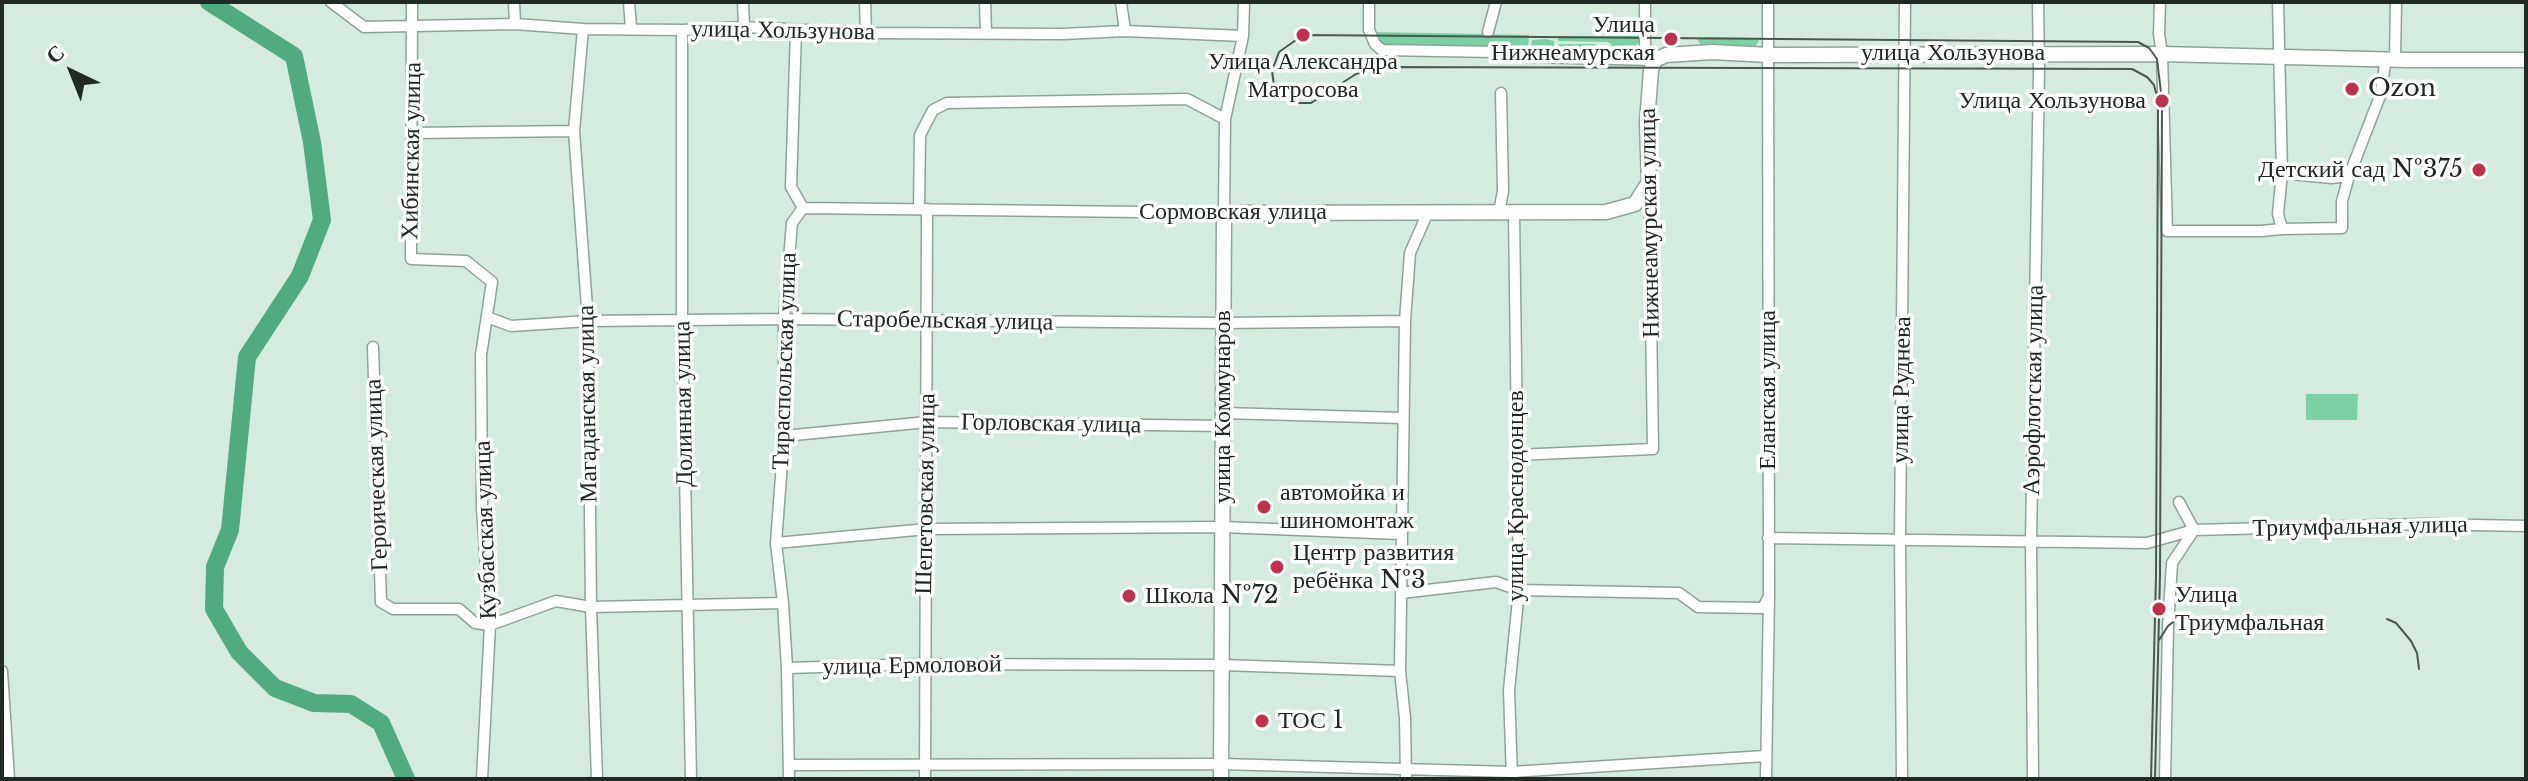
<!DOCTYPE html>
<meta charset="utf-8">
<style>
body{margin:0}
#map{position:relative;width:2528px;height:781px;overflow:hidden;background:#d6ebdf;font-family:"Libre Baskerville",serif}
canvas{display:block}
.frame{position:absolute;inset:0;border:4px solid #212924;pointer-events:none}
.north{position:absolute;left:32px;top:32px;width:80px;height:80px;-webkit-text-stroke:6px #fff;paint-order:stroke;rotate:317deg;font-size:22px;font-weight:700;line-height:32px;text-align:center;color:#212924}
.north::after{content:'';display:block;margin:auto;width:28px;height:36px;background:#212924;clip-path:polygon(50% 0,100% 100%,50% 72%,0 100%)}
</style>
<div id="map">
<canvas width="2528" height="781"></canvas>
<div class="frame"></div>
<div class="north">С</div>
</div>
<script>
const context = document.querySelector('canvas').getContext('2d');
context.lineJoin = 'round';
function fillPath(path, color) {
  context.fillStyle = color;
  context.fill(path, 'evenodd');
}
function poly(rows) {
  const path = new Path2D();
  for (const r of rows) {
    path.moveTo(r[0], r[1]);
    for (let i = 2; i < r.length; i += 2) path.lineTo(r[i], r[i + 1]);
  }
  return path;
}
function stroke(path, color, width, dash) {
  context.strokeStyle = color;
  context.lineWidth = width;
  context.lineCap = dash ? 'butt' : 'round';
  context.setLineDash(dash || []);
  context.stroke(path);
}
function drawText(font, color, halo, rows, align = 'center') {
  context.font = font + ' "Libre Baskerville",serif';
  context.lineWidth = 7;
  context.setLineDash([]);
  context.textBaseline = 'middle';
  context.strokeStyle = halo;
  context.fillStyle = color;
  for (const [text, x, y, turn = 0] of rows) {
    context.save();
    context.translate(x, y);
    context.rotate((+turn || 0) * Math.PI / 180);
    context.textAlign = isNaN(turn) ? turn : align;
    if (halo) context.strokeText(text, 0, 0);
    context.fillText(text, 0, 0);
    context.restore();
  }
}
const green = poly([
 [1374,32,1529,35,1528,50,1508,48,1509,42,1499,47,1490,48,1383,47,1377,41],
 [1558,36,1641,36,1641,41,1634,47,1615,48,1608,42,1558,41],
 [1708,37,1758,38,1759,41,1755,47,1721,48,1701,45,1697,39],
 [1545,39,1554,41,1554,52,1534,51,1531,47,1532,40],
 [1559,44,1595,44,1600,48,1600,53,1583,53,1568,46,1562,53,1558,53],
 [2306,394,2358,394,2357,420,2306,420]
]);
const river = poly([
 [209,2,294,56,312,142,322,220,300,276,247,357,230,530,215,567,214,609,239,652,275,688,314,703,351,704,381,723,406,779]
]);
const street = poly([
 [331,2,364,27,515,24,583,29,682,30,744,27,866,33,1063,34,1125,31,1243,36],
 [412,2,411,259,466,261,492,282,481,355,482,508,490,625,482,779],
 [514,2,515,24],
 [629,2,631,28],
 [743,2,744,27],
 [865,2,866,33],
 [985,2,986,32],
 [1121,2,1125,31],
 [1369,2,1369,30,1375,44,1382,50,1495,52,1529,57,1655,60],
 [1645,2,1645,47,1649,57,1654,60],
 [2160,2,2159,34,2162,54,2167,231,2261,231,2282,229,2278,214,2282,173,2278,2],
 [583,29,574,131,588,321,591,607,597,779],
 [682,30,682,320,691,779],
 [1488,32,1496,2],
 [2395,59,2396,2],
 [413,133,574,131],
 [2282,173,2331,178,2349,176,2380,96,2386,59],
 [803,208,1224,213,1225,119,1243,36,1244,2],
 [919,209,920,135,933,110,947,103,1187,99,1225,119],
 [1499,212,1503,191,1501,93],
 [2282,229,2342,228,2342,201,2349,176],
 [487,317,511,326,588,321,784,319,1223,323,1405,321],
 [373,347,381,602,393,609,459,609,475,623,490,625,556,601,591,607,783,603,787,668,923,664,1222,665,1400,671],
 [1223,413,1402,418],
 [784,436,927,422,1223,426],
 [1516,455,1653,449,1649,184],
 [1768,538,2147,543,2194,530,2423,524,2526,526],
 [776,543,927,529,1222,527,1401,534],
 [1401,593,1496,582,1519,590,1679,593,1698,607,1763,608,1769,596],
 [783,603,776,543,784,436,784,319,792,223,803,208,791,187,796,30],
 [787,668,789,779],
 [2,671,9,779],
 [789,765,1221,764,1512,772,1765,756],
 [925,779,927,209],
 [1406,779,1405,718,1400,671,1405,321,1410,253,1428,212],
 [1512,779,1509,690,1519,590,1514,212],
 [1766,779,1769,594,1768,2],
 [1902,779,1900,539,1905,2],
 [2033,779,2031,541,2039,69,2038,2],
 [2165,779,2168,626,2172,563,2194,530,2179,502]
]);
const secondary = poly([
 [1221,779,1224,213,1606,212,1635,204,1649,182,1647,122,1651,70,1655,60,1666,55,1712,52,1768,55,2162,54,2408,60,2526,60]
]);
const tram = poly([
 [2387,619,2396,623,2411,641,2417,653,2419,669],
 [2159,640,2168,626,2177,619,2201,617],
 [2151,779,2156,576,2158,100,2154,85,2147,77,2132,69,1378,67,1356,74,1311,103,1298,103,1283,96,1274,85,1272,71,1279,52,1303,35,2138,42,2149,48,2157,59,2162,101,2160,576,2155,779]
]);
const markers = [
 [1303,35,8,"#c1314f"],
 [1671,39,8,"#c1314f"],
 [2352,89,8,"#c1314f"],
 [2162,101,8,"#c1314f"],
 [2479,170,8,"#c1314f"],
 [1264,507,8,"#c1314f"],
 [1277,567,8,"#c1314f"],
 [1129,596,8,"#c1314f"],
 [2159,609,8,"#c1314f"],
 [1262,721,8,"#c1314f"]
];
const poiNames = [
 ["Улица",1655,25,"right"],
 ["Нижнеамурская",1655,53,"right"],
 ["Улица Александра",1303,62,"center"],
 ["Матросова",1303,90,"center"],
 ["Ozon",2368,89],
 ["Улица Хользунова",2146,101,"right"],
 ["Детский сад №375",2463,170,"right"],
 ["автомойка и",1280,493],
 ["шиномонтаж",1280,521],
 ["Центр развития",1293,553],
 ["ребёнка №3",1293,581],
 ["Улица",2175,595],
 ["Триумфальная",2175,623],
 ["Школа №72",1145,596],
 ["ТОС 1",1278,721]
];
const streetNames = [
 ["улица Хользунова",783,31,1],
 ["улица Хользунова",1953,53],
 ["Хибинская улица",412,151,-89],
 ["Сормовская улица",1233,212],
 ["Нижнеамурская улица",1650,223,-91],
 ["Старобельская улица",945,321,1],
 ["Тираспольская улица",785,361,-88],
 ["Еланская улица",1768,390,-90],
 ["улица Руднева",1902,390,-89],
 ["Аэрофлотская улица",2034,390,-89],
 ["Магаданская улица",588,404,-91],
 ["Долинная улица",684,404,-91],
 ["улица Коммунаров",1223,407,-90],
 ["Горловская улица",1051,424,1],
 ["Героическая улица",377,475,-92],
 ["Шепетовская улица",926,494,-89],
 ["улица Краснодонцев",1516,496,-90],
 ["Триумфальная улица",2360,527,-1],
 ["Кузбасская улица",486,530,-92],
 ["улица Ермоловой",912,666,-1]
];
fillPath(green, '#7bd0a5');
stroke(river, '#50ac80', 18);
stroke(street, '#8fa397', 13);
stroke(secondary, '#8fa397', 17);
stroke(street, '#fff', 10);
stroke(secondary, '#fff', 14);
stroke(tram, '#4c5750', 2);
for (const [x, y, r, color] of markers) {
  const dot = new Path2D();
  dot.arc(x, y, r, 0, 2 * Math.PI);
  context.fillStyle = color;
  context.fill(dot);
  stroke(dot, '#fff', 3);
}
drawText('24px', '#212924', '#fff', poiNames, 'left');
drawText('24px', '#212924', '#fff', streetNames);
</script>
